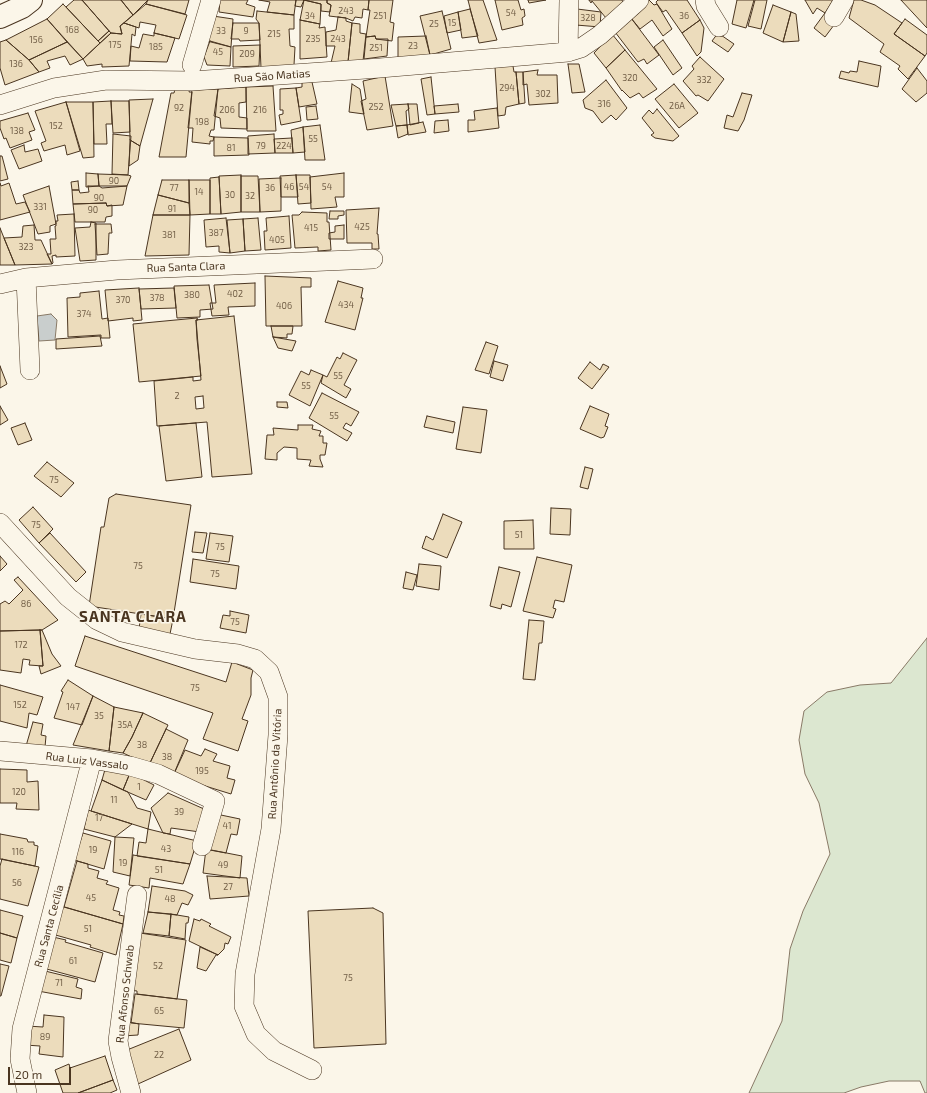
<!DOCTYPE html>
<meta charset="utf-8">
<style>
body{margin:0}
#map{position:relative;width:927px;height:1093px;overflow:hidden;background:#fbf6e9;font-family:"Exo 2",sans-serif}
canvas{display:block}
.scale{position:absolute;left:8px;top:1067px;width:63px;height:18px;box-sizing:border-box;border:2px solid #4a3520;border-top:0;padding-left:5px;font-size:12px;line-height:14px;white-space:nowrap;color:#4a3520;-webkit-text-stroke:3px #fbf6e9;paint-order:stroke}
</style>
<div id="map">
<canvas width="927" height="1093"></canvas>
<div class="scale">20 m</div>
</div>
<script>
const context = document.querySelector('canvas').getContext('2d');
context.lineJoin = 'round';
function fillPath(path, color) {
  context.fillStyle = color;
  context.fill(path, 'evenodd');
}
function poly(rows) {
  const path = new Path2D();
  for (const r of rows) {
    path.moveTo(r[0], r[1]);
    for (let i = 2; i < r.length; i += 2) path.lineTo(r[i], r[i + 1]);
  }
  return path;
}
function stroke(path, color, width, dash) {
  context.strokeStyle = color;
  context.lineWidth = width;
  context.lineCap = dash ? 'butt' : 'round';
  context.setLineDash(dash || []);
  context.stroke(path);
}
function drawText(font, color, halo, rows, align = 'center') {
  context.font = font + ' "Exo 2",sans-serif';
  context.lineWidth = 3;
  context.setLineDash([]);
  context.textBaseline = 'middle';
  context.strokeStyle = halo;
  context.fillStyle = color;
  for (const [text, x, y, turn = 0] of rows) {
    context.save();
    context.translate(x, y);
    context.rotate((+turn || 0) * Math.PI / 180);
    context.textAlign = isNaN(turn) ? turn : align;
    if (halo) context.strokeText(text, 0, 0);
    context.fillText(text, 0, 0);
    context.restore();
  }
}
const green = poly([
 [927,638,927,1093,925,1093,920,1081,889,1081,861,1087,844,1093,749,1093,782,1021,790,949,803,911,830,854,819,803,805,774,799,740,804,711,827,692,860,685,891,683,927,638]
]);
const water = poly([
 [51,314,57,320,55,340,39,341,37,316,51,314]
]);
const building = poly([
 [74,0,82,0,109,31,98,41,66,7,74,0],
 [82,0,121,0,133,15,120,26,122,34,111,33,82,0],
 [121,0,148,0,133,15,121,0],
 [148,0,189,0,185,14,146,4,148,0],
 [220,0,248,0,246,4,255,7,253,17,219,12,220,0],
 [259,0,296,0,294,15,267,12,270,2,259,0],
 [296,0,304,0,301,7,295,6,296,0],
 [304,0,321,4,320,24,300,20,304,0],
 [304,0,327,0,327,3,331,5,330,12,321,11,321,4,304,0],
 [327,0,369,0,368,10,363,9,362,18,355,17,353,21,346,18,329,16,331,5,327,3,327,0],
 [369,0,393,0,390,22,394,23,392,41,376,39,375,36,366,37,370,10,368,10,369,0],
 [468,0,483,0,497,40,479,43,468,0],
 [495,0,518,0,521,10,524,9,525,16,522,18,523,25,502,30,495,0],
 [528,0,546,0,529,3,528,0],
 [589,0,622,0,624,4,606,18,592,1,591,3,589,0],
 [649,0,654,5,657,4,672,29,663,36,652,20,640,29,631,18,639,13,637,10,649,0],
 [658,0,687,0,700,20,682,33,666,10,663,12,657,4,656,2,658,0],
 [737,0,754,0,746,28,732,24,737,0],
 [755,0,767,0,761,29,748,26,755,0],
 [805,0,833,0,825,13,817,8,813,14,805,0],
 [854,0,861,0,875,5,902,23,894,34,925,56,908,79,898,69,900,66,880,52,884,44,849,18,854,0],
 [901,0,927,0,927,28,926,27,901,0],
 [63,4,100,43,83,59,47,19,63,4],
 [146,4,187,15,179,39,154,33,156,25,140,22,139,28,124,23,146,4],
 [773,5,791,12,783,42,763,33,773,5],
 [470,9,478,36,462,38,458,12,470,9],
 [577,9,601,12,600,27,576,25,577,9],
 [257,11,294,15,294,29,289,29,290,46,295,47,294,65,261,68,259,23,256,19,257,11],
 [442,11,451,49,430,55,420,16,442,11],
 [458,12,461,30,447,33,444,16,458,12],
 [791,12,796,14,799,41,783,42,791,12],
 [825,13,837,21,825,37,814,28,825,13],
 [213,16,233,19,231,47,207,41,213,16],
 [338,17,346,18,346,21,352,23,348,62,331,63,335,46,326,46,326,32,336,30,338,17],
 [631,18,659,55,647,64,644,59,638,62,615,32,631,18],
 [47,19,67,42,29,60,6,40,47,19],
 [905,19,927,35,927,53,925,56,894,34,905,19],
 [300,20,320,24,319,28,325,27,327,57,300,59,300,20],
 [700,20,704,28,701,52,697,56,682,33,700,20],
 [124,23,136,27,135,36,132,34,129,66,102,67,102,64,87,66,83,59,111,33,122,34,120,26,124,23],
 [233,23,259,23,260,40,240,41,239,39,231,39,233,23],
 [352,23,360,24,360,33,366,34,363,61,348,62,352,23],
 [109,31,111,33,100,43,98,41,109,31],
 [154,33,175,38,167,62,130,61,131,46,139,48,143,34,154,36,154,33],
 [718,33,734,44,728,52,712,41,718,33],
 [612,34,625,50,606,68,594,53,612,34],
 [375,36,376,39,388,39,387,56,364,59,366,37,375,36],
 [426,36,430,55,398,58,398,37,426,36],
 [6,40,29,60,39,72,5,85,0,68,0,42,6,40],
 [663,40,682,68,673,75,654,47,663,40],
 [210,41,231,47,230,66,207,65,204,57,210,41],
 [67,42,83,59,70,65,65,56,47,61,50,68,39,72,29,60,67,42],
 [260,45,259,66,233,67,233,46,260,45],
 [625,50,657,89,643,98,639,93,630,98,622,90,622,91,606,68,625,50],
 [700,57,724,79,708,101,698,95,696,96,683,81,694,69,692,66,700,57],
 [859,61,881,66,878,87,839,78,841,71,849,73,850,71,857,72,859,61],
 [568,64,579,64,585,92,572,93,568,64],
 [513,66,514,72,516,72,519,104,506,107,505,115,498,116,495,67,513,66],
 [917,68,927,81,927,93,916,102,902,89,917,68],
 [538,70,537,75,557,75,558,103,529,105,527,84,523,85,523,72,538,70],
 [516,72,523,72,525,103,519,104,516,72],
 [385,76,393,126,367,130,361,101,366,99,363,81,385,76],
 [431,77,435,114,427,115,421,79,431,77],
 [606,80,627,108,616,120,611,115,602,123,593,111,585,108,583,100,606,80],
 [302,82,312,82,317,104,299,107,296,88,302,87,302,82],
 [352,84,360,89,364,114,349,112,352,84],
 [674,84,698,113,679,128,655,99,674,84],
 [273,86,276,131,247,131,246,87,273,86],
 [246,87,246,102,239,103,239,117,247,118,247,129,221,128,220,118,214,116,218,89,246,87],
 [190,88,189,92,192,92,186,157,159,157,171,93,174,93,175,89,190,88],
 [296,88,301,121,281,125,279,115,283,114,283,110,280,110,280,89,296,88],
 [218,89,214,130,211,130,209,136,214,137,213,141,210,141,210,144,192,142,193,128,188,128,192,90,218,89],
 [742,93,752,95,744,120,738,131,724,128,727,115,733,117,742,93],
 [153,99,140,146,130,140,129,100,153,99],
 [111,101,112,124,106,124,107,144,94,144,93,102,111,101],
 [111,101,129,101,130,132,113,133,111,101],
 [66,102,93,102,94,157,83,158,66,102],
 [66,102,80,151,67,155,65,145,44,151,41,143,46,141,35,111,66,102],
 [408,104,409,109,406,111,407,125,396,126,391,105,408,104],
 [408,104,417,104,419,123,410,125,408,104],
 [458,104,459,112,435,114,434,106,458,104],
 [316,106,318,119,307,120,306,107,316,106],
 [497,108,499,128,468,132,468,120,475,120,474,111,497,108],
 [657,109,679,136,673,141,655,138,651,135,654,133,642,118,649,110,653,114,657,109],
 [28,113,35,130,29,132,32,140,10,148,6,138,4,139,0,128,0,121,28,113],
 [448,120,449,131,434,133,435,121,448,120],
 [423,122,426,132,408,135,407,125,423,122],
 [320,125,325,160,305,160,303,127,320,125],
 [407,125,408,134,398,138,396,126,407,125],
 [303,127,305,152,293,153,291,130,303,127],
 [113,134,131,136,128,175,112,174,113,134],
 [274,134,275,153,248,154,248,136,274,134],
 [214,137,248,138,249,155,214,156,214,137],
 [292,138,293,153,275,153,274,139,292,138],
 [130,140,140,146,138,160,129,166,130,140],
 [24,145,25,152,38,149,42,161,19,169,11,150,24,145],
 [0,156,2,156,8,179,0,181,0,156],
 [86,173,98,174,99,186,86,187,86,173],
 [344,173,344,197,335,197,337,207,311,209,310,177,344,173],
 [98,174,128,175,131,176,127,186,102,188,99,186,98,174],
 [241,175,241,212,221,214,219,176,241,175],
 [296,175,310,175,311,203,298,204,296,175],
 [296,175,298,197,281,197,280,176,296,175],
 [241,176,258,176,260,212,241,212,241,176],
 [219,177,221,214,210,214,210,178,219,177],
 [281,178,281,211,260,212,259,179,281,178],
 [162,180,189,180,189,203,158,195,162,180],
 [189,180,210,180,210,214,190,215,189,180],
 [78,181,79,190,72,190,71,182,78,181],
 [0,183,1,186,9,183,16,204,25,202,30,212,0,220,0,183],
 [49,186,56,224,50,226,50,232,38,234,23,195,49,186],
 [88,186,127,186,123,205,107,206,106,203,73,204,72,190,79,190,80,193,89,192,88,186],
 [158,195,189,203,190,215,153,215,158,195],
 [106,203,107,206,112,205,112,216,106,217,105,222,75,222,73,204,106,203],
 [379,208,377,234,378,234,379,249,372,249,372,243,347,243,346,210,379,208],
 [330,211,344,211,344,215,338,216,338,219,329,219,330,211],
 [302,212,327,213,327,222,329,222,331,250,318,251,318,247,295,248,292,215,299,215,302,212],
 [74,214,75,256,56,257,56,255,52,256,53,263,52,264,47,254,51,254,50,239,56,239,55,226,56,226,56,221,58,221,57,215,74,214],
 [153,215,190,215,189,255,145,256,153,215],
 [289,216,291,248,265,250,264,231,267,231,266,218,289,216],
 [226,218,230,253,219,252,219,246,206,247,204,220,226,218],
 [258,218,261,250,245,251,243,219,258,218],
 [243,219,245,251,230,253,227,220,243,219],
 [91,222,96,223,96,260,80,261,75,228,90,227,91,222],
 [95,224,111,224,112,233,109,233,108,254,97,255,95,224],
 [34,225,35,240,41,240,52,264,15,265,4,238,22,237,23,226,34,225],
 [344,225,344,239,329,239,329,233,335,232,335,226,344,225],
 [0,228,4,238,15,265,0,265,0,228],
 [265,276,311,278,311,287,301,287,302,326,266,326,265,276],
 [338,281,363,288,361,298,363,298,355,330,325,322,338,281],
 [255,283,255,306,228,307,229,315,212,316,210,303,216,303,214,285,255,283],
 [209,285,213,309,200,310,200,317,177,318,174,286,209,285],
 [139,288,142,320,133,321,133,318,108,321,105,290,139,288],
 [174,288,176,308,141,309,139,289,174,288],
 [99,291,102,319,108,318,110,338,101,338,101,335,68,337,67,298,80,297,80,293,99,291],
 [234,316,252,474,212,477,207,422,157,426,154,381,193,377,193,381,201,380,196,320,234,316],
 [203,396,204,408,196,409,195,397,203,396],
 [197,318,198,320,196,320,197,339,201,376,139,382,133,324,197,318],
 [271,326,293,326,292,334,287,334,287,338,273,337,271,326],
 [100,336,102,346,56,349,56,339,100,336],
 [273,337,296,341,292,351,278,348,273,337],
 [486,342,498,346,489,374,475,370,486,342],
 [343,353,357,360,344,385,351,389,346,398,321,383,323,375,327,377,337,357,340,359,343,353],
 [494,361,508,365,503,381,490,377,494,361],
 [590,362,600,370,603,364,609,367,592,389,578,378,590,362],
 [0,366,7,384,0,388,0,366],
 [311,370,323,375,310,406,289,395,301,371,309,375,311,370],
 [322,393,359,412,351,426,346,423,343,428,352,433,347,441,309,418,322,393],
 [277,402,287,402,288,408,277,407,277,402],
 [0,406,8,420,0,425,0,406],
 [590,406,609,414,605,426,608,427,604,437,601,438,580,429,590,406],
 [463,407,487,410,481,453,456,449,463,407],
 [427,416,455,422,453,433,424,427,427,416],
 [25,423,32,440,18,445,11,428,25,423],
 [196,423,202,477,166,481,159,426,196,423],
 [298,425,313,425,312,429,321,431,319,436,323,436,323,443,327,443,325,455,320,455,320,459,323,467,309,466,311,460,297,459,297,448,284,447,277,453,277,460,265,459,267,435,274,435,273,428,298,430,298,425],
 [47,462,74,483,61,497,34,476,47,462],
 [585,467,593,469,588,489,580,487,585,467],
 [116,494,191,505,173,619,89,606,101,527,104,527,109,498,116,494],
 [33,507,53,529,39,543,19,520,33,507],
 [551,508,571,509,570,535,550,534,551,508],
 [443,514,462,522,447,558,422,548,426,536,433,540,443,514],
 [533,520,534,549,504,549,504,521,533,520],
 [195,532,207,533,203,553,192,552,195,532],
 [50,533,86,572,76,582,39,543,50,533],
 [210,533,233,536,229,562,206,559,210,533],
 [0,556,7,564,0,571,0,556],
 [537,557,572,565,564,602,555,600,553,608,556,609,553,618,523,611,537,557],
 [193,559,239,566,236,589,190,582,193,559],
 [419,564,441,566,439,590,416,586,419,564],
 [499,567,520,572,511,607,502,604,501,609,490,606,499,567],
 [406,572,417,575,413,590,403,588,406,572],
 [18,577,57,619,58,620,42,630,0,631,0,604,5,601,9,604,23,590,14,580,18,577],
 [230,611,249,615,246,633,220,628,223,615,230,616,230,611],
 [141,614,173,619,170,634,139,629,141,614],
 [529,620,544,621,542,643,539,643,535,680,523,679,529,620],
 [40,630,43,666,29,665,30,660,23,659,21,673,0,670,0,631,40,630],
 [40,630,42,630,52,654,61,666,41,674,39,666,43,666,40,630],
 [85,636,226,682,232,662,253,670,251,678,251,695,242,719,248,721,238,751,203,739,213,713,75,666,85,636],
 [68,680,93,696,82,725,54,718,63,692,61,691,68,680],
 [0,685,43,697,37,715,29,713,27,728,0,721,0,685],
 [93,696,114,707,109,751,73,745,93,696],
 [114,707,143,713,132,737,123,753,109,751,114,707],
 [143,713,168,725,149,765,123,753,132,737,143,713],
 [33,722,43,724,41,735,46,736,45,747,26,746,33,722],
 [166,729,188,740,173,776,149,765,166,729],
 [205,749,217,754,213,761,230,766,227,778,235,780,231,794,173,776,185,750,201,756,205,749],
 [106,766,130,773,123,790,102,780,106,766],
 [0,769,27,770,27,782,38,781,39,810,16,809,17,803,0,803,0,769],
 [130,773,154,785,146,800,123,790,130,773],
 [102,780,128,792,137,808,151,812,148,829,91,811,102,780],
 [168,793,204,809,200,832,171,828,170,834,163,833,151,808,168,793],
 [88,810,132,824,115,837,84,829,88,810],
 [216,814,240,819,237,835,231,834,226,853,210,850,216,814],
 [148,829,197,841,190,864,137,856,139,842,146,843,148,829],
 [83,833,111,841,104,869,74,860,83,833],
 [0,834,27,839,28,842,34,842,34,845,38,846,35,866,0,859,0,834],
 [115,837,134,838,130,876,113,872,115,837],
 [206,849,242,856,240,878,203,873,206,849],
 [133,855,190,864,183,884,150,878,149,888,129,885,133,855],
 [2,859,39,867,28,906,0,899,0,866,2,859],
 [77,861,88,864,88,868,99,871,97,878,108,881,106,884,119,888,113,910,120,912,119,915,124,916,123,924,64,907,77,861],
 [207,876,247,878,249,896,210,899,207,876],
 [152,886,185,891,193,895,188,905,182,903,177,915,148,912,152,886],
 [61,906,123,924,116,955,90,947,91,945,52,934,61,906],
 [373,908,383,913,386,1044,314,1048,308,911,373,908],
 [0,910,23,916,17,938,0,933,0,910],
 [148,912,171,914,169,936,143,933,148,912],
 [171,914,189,917,188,923,186,923,185,939,169,936,171,914],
 [194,919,200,921,201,919,211,924,209,926,231,937,228,944,225,943,224,949,218,955,189,941,194,919],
 [0,933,17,938,11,963,0,960,0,933],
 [140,933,186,940,177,999,137,994,137,991,130,990,140,933],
 [53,937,66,940,65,942,103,953,95,982,43,968,53,937],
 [200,947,218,955,216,955,206,971,197,968,200,947],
 [0,964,9,966,1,996,0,996,0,964],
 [45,971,78,979,76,987,82,989,81,999,38,991,45,971],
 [135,994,187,1000,184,1028,131,1023,135,994],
 [44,1015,64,1017,63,1057,39,1054,40,1046,25,1045,27,1026,43,1027,44,1015],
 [125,1021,139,1024,138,1035,122,1036,125,1021],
 [179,1029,191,1060,138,1084,127,1050,179,1029],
 [105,1056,113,1080,78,1093,63,1093,55,1070,69,1064,70,1068,105,1056],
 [113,1080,117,1090,110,1093,78,1093,113,1080]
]);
const street = poly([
 [705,0,706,6,719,27],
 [834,17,844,0],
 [568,52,581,48,600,35,639,0],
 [192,65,211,0],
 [0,105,54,88,106,80,192,81,380,68,568,52,569,0],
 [26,278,30,370],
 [0,284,26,278,117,270,373,259],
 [0,523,68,597,97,620,122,632,195,649,238,654,255,659,269,672,278,697,278,735,271,829,245,974,244,1006,256,1034,274,1051,312,1070],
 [0,751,92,759,130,766,158,774,215,801,202,846],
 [27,1093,20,1059,22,1029,92,759],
 [131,1093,121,1057,118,1041,137,895]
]);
const primary = poly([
 [0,17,22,7,31,0]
]);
const numberNames = [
 ["243",346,11],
 ["54",511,13],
 ["34",310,16],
 ["251",380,16],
 ["36",684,16],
 ["328",588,18],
 ["15",452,23],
 ["25",434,24],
 ["168",72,30],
 ["33",221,31],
 ["9",246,31],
 ["215",274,34],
 ["235",313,39],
 ["243",338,39],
 ["156",36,40],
 ["175",115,45],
 ["23",413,46],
 ["185",156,47],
 ["251",376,48],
 ["45",218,52],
 ["209",247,54],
 ["136",16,64],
 ["320",630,78],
 ["332",704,80],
 ["294",507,88],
 ["302",543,94],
 ["316",604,104],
 ["26A",677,106],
 ["252",376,107],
 ["92",179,108],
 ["206",227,110],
 ["216",260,110],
 ["198",202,122],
 ["152",56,126],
 ["138",17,131],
 ["55",313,139],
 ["79",261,146],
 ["224",284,146],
 ["81",231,148],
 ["90",114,181],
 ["46",289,187],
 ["54",304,187],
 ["54",327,187],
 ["77",174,188],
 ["36",270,188],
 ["14",199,192],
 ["30",230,195],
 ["32",250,196],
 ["90",99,198],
 ["331",40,207],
 ["91",172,209],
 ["90",93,210],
 ["425",362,227],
 ["415",311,228],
 ["387",216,233],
 ["381",169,235],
 ["405",277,240],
 ["323",26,247],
 ["402",235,294],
 ["380",192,295],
 ["378",157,298],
 ["370",123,300],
 ["434",346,305],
 ["406",284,306],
 ["374",84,314],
 ["55",338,376],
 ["55",306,386],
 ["2",177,396],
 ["55",334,416],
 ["75",54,480],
 ["75",36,525],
 ["51",519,535],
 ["75",220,547],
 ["75",138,566],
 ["75",215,574],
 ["86",26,604],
 ["75",235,622],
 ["172",21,645],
 ["75",195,688],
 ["152",20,705],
 ["147",73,707],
 ["35",99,716],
 ["35A",125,725],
 ["38",142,745],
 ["38",167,757],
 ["195",202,771],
 ["1",139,787],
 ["120",19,792],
 ["11",114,800],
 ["39",179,812],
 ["17",99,818],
 ["41",227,826],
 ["43",166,849],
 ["19",93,850],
 ["116",18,852],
 ["19",123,863],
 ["49",223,865],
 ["51",159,870],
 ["56",17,883],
 ["27",228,887],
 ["45",91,898],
 ["48",170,899],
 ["51",88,929],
 ["61",73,961],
 ["52",158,966],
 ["75",348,978],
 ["71",59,983],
 ["65",159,1011],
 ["89",45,1037],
 ["22",159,1055]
];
const streetNames = [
 ["Rua São Matias",272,76,-4],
 ["Rua Santa Clara",186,267,-2],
 ["Rua Luiz Vassalo",87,761,7],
 ["Rua Antônio da Vitória",275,764,-87],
 ["Rua Santa Cecília",49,926,-75],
 ["Rua Afonso Schwab",125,994,-84]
];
const districtNames = [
 ["SANTA CLARA",133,617]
];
fillPath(green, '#dce7d0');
stroke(green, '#887966', 1);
fillPath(water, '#c9cecd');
stroke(water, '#887966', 1);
fillPath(building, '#ecdcbc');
stroke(building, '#4a3520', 1);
stroke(street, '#4a3520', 20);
stroke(primary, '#4a3520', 24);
stroke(street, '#fbf6e9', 19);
stroke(primary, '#fbf6e9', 22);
drawText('9px', '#725f47', null, numberNames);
drawText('11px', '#4a3520', '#fbf6e9', streetNames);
context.letterSpacing = '1px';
drawText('bold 15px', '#4a3520', '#fbf6e9', districtNames);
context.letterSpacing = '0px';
</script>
